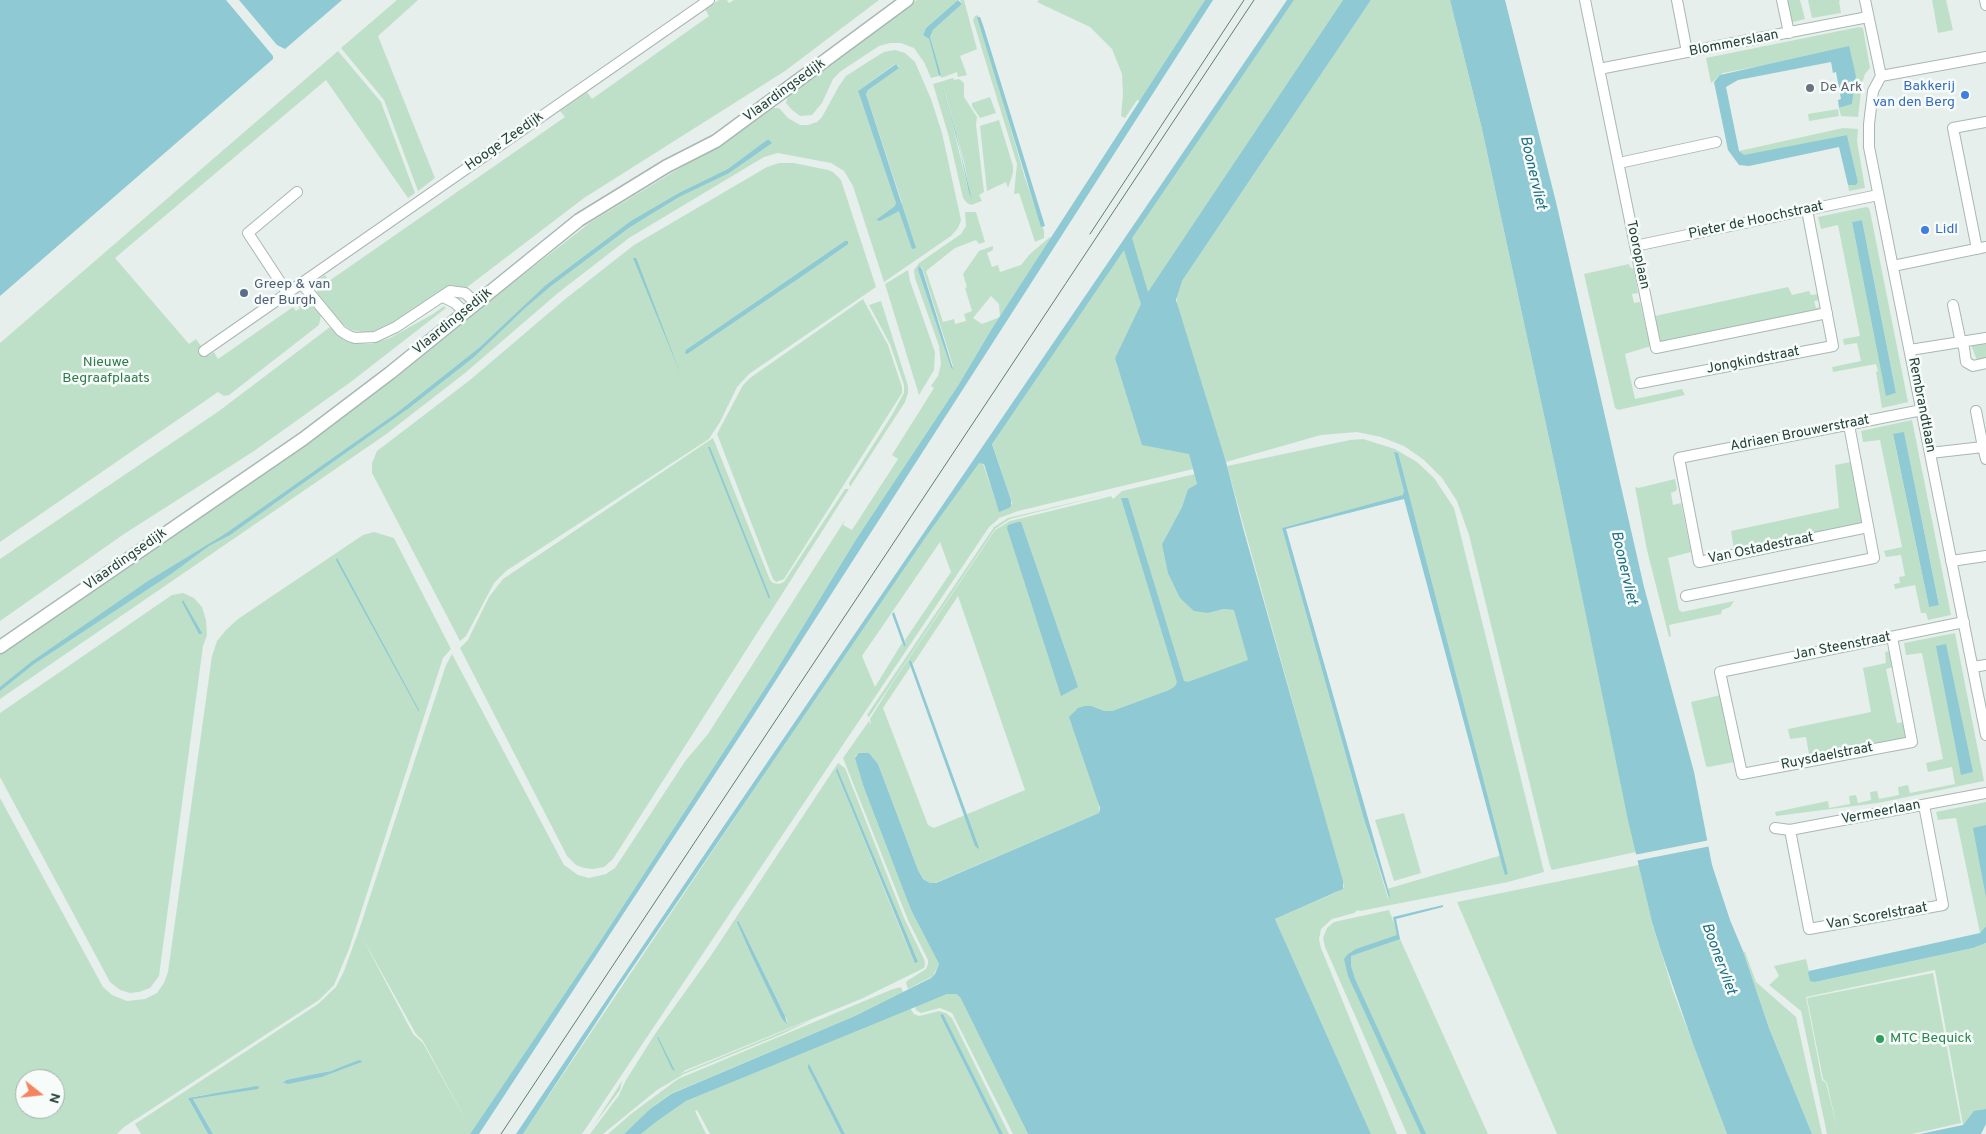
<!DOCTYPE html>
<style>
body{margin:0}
#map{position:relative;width:1986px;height:1134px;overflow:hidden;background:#e6efeb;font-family:Overpass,sans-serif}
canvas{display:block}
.north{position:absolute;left:15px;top:1069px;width:50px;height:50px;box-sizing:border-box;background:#f7fbf9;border:1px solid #a3b1ad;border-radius:50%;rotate:106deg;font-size:14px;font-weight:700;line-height:20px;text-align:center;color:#24423a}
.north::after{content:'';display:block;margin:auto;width:18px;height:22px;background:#f4845f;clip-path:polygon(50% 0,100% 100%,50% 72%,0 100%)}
</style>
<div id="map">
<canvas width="1986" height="1134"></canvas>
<div class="north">N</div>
</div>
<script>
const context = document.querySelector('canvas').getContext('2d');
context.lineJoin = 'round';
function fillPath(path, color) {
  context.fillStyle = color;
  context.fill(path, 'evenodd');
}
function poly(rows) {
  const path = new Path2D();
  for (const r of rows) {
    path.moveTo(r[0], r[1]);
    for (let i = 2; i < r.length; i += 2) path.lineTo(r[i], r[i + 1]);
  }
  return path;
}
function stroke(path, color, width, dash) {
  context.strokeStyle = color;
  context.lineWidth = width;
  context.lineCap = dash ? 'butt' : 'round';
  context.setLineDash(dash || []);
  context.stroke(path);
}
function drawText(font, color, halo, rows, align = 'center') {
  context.font = font + ' Overpass,sans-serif';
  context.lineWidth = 5;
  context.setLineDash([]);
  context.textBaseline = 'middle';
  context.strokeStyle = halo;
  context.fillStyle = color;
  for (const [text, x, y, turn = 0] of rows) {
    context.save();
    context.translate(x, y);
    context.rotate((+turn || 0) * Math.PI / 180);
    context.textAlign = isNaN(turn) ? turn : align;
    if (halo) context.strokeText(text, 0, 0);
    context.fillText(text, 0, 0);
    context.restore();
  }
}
const green = poly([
 [397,0,418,0,378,36,435,178,418,191,384,100,341,48],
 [719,0,727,0,729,3,734,0,879,0,785,71,584,198,466,288,450,285,403,317,369,333,351,330,341,323,317,293,318,280,325,275,329,281,565,117,560,111,587,92,592,99,709,16,705,9],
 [917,0,958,0,926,28,923,35,929,39,939,76,931,78,924,62,914,48,901,43,890,43,879,46,841,71,833,79,822,103,812,115,800,116,791,109,786,103,788,96],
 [960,0,964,0,977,49,960,56,967,75,958,77,957,72,941,78,930,37,933,30,962,4],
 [1039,0,1205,0,1140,101,1137,100,1125,118,1121,116,1123,95,1122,74,1112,49,1090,27,1037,2],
 [1294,0,1343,0,1143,301,1115,358,1189,454,1193,469,1018,511,999,518,995,522,989,527,582,1134,523,1134,823,686,980,455,999,511,1009,508,1012,503,991,440],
 [940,542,951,572,905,640,906,645,904,647,902,643,875,687,862,656],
 [1371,0,1450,0,1482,129,1560,489,1636,852,1552,870,1550,866,1469,535,1457,501,1442,478,1424,460,1404,446,1381,437,1357,432,1321,435,1226,462,1177,308,1177,294,1182,281],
 [1785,0,1800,0,1805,19,1789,23],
 [1808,0,1841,0,1839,1,1841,13,1812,18],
 [1932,0,1946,0,1953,30,1938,33],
 [978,15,1025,178,1044,231,1044,238,1035,242,1019,193,1014,194,1017,164,973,20,975,16],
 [1859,27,1863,28,1870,68,1865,74,1862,83,1858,117,1841,116,1839,108,1852,104,1856,76,1852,62,1782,62,1723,73,1711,83,1706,58],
 [895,50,905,53,915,62,931,99,942,133,961,220,958,228,951,236,884,282,853,186,844,171,831,163,778,153,764,157,629,238,558,293,465,373,385,435,0,699,0,654,260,473,474,313,591,222,711,149,771,108,779,108,788,118,800,125,808,125,817,122,822,117,839,86,846,76,874,58,884,52],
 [895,64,899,66,898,68,868,90,866,94,902,203,897,205,858,91],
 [338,51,381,102,415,193,408,198,326,80,115,258,189,344,196,339,208,356,214,352,218,359,293,307,296,311,300,308,293,298,296,297,307,300,321,315,319,325,229,395,224,396,218,392,0,542,0,343],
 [953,78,954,80,959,79,964,83,964,97,977,117,976,125,984,192,979,195,982,201,971,205,967,203,963,198,949,137,933,84],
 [943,85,964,162,971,199,969,193],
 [990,97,996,113,980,118,972,106,972,103],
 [1838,109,1839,116,1809,121,1808,114],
 [999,120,1013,166,1013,173,1008,188,1006,182,987,191,980,126],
 [1843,128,1858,129,1857,141,1865,188,1849,191,1848,185,1856,185,1858,182,1847,135,1744,156,1739,151],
 [779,163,794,163,828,170,833,172,841,180,876,287,749,374,737,387,720,422,709,439,506,571,494,583,466,636,460,641,372,473,372,463,377,451,470,380,564,300,634,245,767,167],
 [1866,207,1869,208,1870,211,1908,402,1882,408,1876,372,1878,371,1876,364,1833,372,1832,367,1861,361,1857,343,1844,345,1843,339,1860,336,1838,225,1821,229,1818,217],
 [1862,220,1896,393,1887,395,1852,222],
 [965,212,976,212,985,242,979,244,976,240,955,248,926,271,943,322,954,319,955,324,966,321,964,314,972,311,965,288,967,287,963,274,979,251,993,246,993,250,987,253,992,267,998,265,1000,272,1021,265,1030,254,1050,237,1051,238,991,330,959,384,855,541,773,676,599,943,470,1134,213,1134,193,1099,208,1094,188,1098,208,1134,141,1134,135,1124,318,1004,336,987,344,971,359,930,446,665,452,654,564,865,578,875,589,878,606,874,615,868,686,760,708,734,845,520,843,525,852,530,898,459,892,455,934,388,931,386,938,376,941,364,939,346,915,278,914,270,919,263,961,234,966,226],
 [922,267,953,366,951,368,918,270],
 [991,296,999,304,1000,317,982,324,973,318],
 [362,937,416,1034,423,1041,468,1124,423,1043,413,1034],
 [362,1062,322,1077,284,1084,286,1080,309,1077],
 [1629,264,1630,267,1634,269,1638,293,1632,294,1634,303,1640,302,1648,337,1651,340,1651,346,1625,354,1635,399,1682,389,1685,395,1618,410,1615,408,1584,274],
 [908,270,910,281,935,352,934,370,919,395,885,284],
 [1788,287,1792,295,1809,291,1811,295,1819,294,1820,300,1814,301,1816,308,1821,307,1817,311,1660,342,1655,316],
 [863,299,888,345,902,387,902,393,784,579,776,582,773,579,717,434,743,385,750,378],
 [881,301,908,386,908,393,905,402,850,487,849,483,892,415,904,393,904,385,890,344,869,305],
 [444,306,446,308,352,381,254,451,124,534,0,621,0,559,219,411,330,327,344,340,350,343,371,344,390,338,433,314],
 [1986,343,1986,358,1977,360,1971,345],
 [1912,420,1951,615,1928,620,1926,613,1921,613,1915,585,1895,589,1894,584,1900,583,1899,577,1905,576,1901,555,1886,557,1884,551,1902,547,1880,440,1863,442,1861,431],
 [1904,433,1939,604,1929,607,1893,435],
 [713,438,770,580,773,583,779,584,784,582,845,489,849,489,613,859,604,867,593,869,584,868,576,865,567,856,460,648,468,640,489,597,503,579],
 [1363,439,1395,449,1417,462,1434,478,1454,508,1544,872,1508,882,1452,893,1360,911,1358,910,1354,913,1332,919,1321,929,1319,939,1321,948,1397,1134,1371,1134,1275,919,1337,892,1344,887,1227,466,1350,440],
 [1408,494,1502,855,1387,889,1390,896,1388,898,1363,816,1282,528],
 [1851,462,1865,524,1734,549,1731,531,1839,508,1835,465],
 [1195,474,1197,484,1188,489,1182,507,1162,544,1208,613,1224,609,1235,610,1249,660,1179,686,1175,686,1169,690,1112,711,1101,711,1096,708,1099,813,935,883,930,883,923,879,918,870,878,764,869,753,855,756,864,788,911,910,939,964,933,976,908,989,906,983,907,981,926,969,928,964,928,960,908,920,843,758,869,721,871,725,870,719,891,685,995,530,1010,521,1108,497,1111,496,1113,499,1122,491],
 [958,596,1025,790,934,828,928,825,883,708,911,666,911,660,913,664],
 [1675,479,1677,489,1676,491,1671,493,1673,505,1681,503,1691,552,1668,558,1679,610,1682,612,1734,601,1730,607,1722,610,1721,614,1669,625,1671,636,1669,637,1647,550,1635,487,1638,488],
 [1109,494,1010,519,995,529,869,717,867,715,994,527,1008,518],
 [374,532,394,538,451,649,443,658,349,949,334,985,319,1000,124,1127,117,1134,0,1134,0,798,103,987,112,995,127,1001,145,999,157,993,164,983,168,972,212,656,217,641,226,630,238,619,363,535],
 [25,1079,55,1079,55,1109,25,1109],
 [183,593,194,598,202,607,206,620,207,635,203,646,159,976,150,988,139,992,130,993,120,990,110,982,0,777,0,713,172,595],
 [1955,633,1984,781,1878,803,1776,816,1775,812,1828,801,1829,808,1850,804,1849,796,1856,795,1858,803,1871,800,1870,792,1877,791,1879,799,1899,795,1898,787,1908,785,1910,793,1955,784,1952,767,1928,772,1926,763,1943,759,1922,653,1906,655,1904,643],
 [1890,651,1893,667,1886,669,1897,723,1905,722,1907,738,1809,754,1806,737,1790,739,1788,729,1871,712,1863,668,1886,663,1885,652],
 [1721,695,1735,762,1708,767,1706,766,1691,702],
 [838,763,845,768,904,918,924,959,925,964,924,968,861,999,686,1070,680,1074,813,1019,782,1034,684,1074,657,1090,603,1134,590,1134,619,1095,626,1080,655,1034,710,957],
 [837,769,864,835,913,960,836,771],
 [737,920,738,920,788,1022,782,1019],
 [1986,802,1986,825,1974,829,1986,898,1986,926,1980,933,1956,818,1938,820,1936,812],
 [1404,813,1421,873,1394,881,1375,820],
 [1639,865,1652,922,1673,991,1727,1134,1557,1134,1457,902],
 [1389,910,1400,939,1488,1134,1407,1134,1325,947,1323,938,1327,928,1334,922],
 [1986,943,1986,1109,1974,1112,1963,1125,1935,970,1806,997,1822,1080,1826,1083,1837,1127,1827,1083,1823,1079,1807,998,1933,973,1961,1123,1912,1134,1827,1134,1801,1011,1769,985,1779,976,1774,966,1806,959,1809,971,1808,974,1815,982,1973,948],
 [1743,951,1745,952,1756,982,1796,1017,1822,1134,1812,1134,1769,1028],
 [901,987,903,992,855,1016,670,1094,650,1109,624,1134,608,1134,631,1114,678,1079,893,989],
 [947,994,956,994,960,997,1028,1134,1013,1134,952,1013,940,1008,921,1013,916,1010,915,1006],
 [910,1008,914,1014,919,1016,939,1011,946,1013,952,1018,1009,1134,1003,1134,942,1014,940,1015,999,1134,845,1134,807,1066,841,1134,710,1134,697,1110,695,1111,706,1134,641,1134,656,1122,686,1101],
 [622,1081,620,1090,587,1134,595,1123]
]);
const water = poly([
 [0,0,226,0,273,56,273,59,0,296],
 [239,0,342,0,285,49,277,45],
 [958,0,962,4,933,30,930,37,941,75,939,76,929,39,923,35,926,28],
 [1205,0,1213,0,753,716,479,1134,470,1134,599,943,773,676,855,541,959,384,991,330],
 [1287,0,1294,0,1132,238,1148,292,1343,0,1371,0,1182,281,1176,300,1226,462,1243,528,1343,881,1343,889,1275,919,1371,1134,1028,1134,960,997,956,994,947,994,686,1101,656,1122,641,1134,624,1134,650,1109,671,1094,855,1016,931,978,935,974,939,964,911,910,864,788,855,758,859,753,869,753,878,764,918,870,923,879,930,883,936,883,1099,813,1100,808,1069,717,1078,708,1085,706,1091,706,1104,711,1112,711,1169,690,1175,686,1177,682,1121,498,1128,498,1184,681,1188,682,1248,660,1234,610,1224,609,1208,613,1194,611,1180,598,1168,573,1162,544,1182,507,1188,489,1197,484,1189,454,1142,445,1115,358,1141,304,1124,250,992,444,1011,500,1011,506,1009,508,999,512,984,464,979,463,927,535,620,986,523,1134,516,1134,715,839],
 [1450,0,1505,0,1556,202,1644,587,1694,772,1712,865,1730,920,1743,951,1769,1028,1812,1134,1727,1134,1693,1044,1661,951,1652,922,1628,820,1560,489,1482,129],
 [977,17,980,17,983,25,1045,226,1041,227],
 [1849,46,1856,76,1852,104,1839,108,1838,100,1841,99,1836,72,1833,73,1831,62,1738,80,1726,87,1739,151,1744,155,1847,135,1858,182,1856,185,1848,185,1839,147,1749,166,1739,165,1728,150,1714,82,1720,75],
 [896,64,899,68,868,90,866,94,916,248,912,249,899,211,880,221,876,220,895,206,896,203,858,91],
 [942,85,956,133,972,200,969,193,960,151],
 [767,140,769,140,772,143,729,173,679,197,630,227,551,286,525,308,474,357,409,408,230,535,209,546,171,574,34,664,0,691,0,687,31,662,148,581,225,534,398,412,479,348,546,285,631,221,679,193,728,169],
 [1862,220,1896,393,1886,396,1852,222],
 [845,241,848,241,848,244,811,270,687,354,685,353,686,350],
 [633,258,636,258,637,260,681,375],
 [919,266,922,269,953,369,951,368,918,270],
 [1904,432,1939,605,1929,607,1893,434],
 [708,447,710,447,770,597,769,599],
 [1394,452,1398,453,1508,874,1505,875,1503,868,1404,499,1286,529,1390,896,1389,898,1363,816,1282,528,1403,495,1404,491],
 [1018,522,1021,522,1078,687,1061,696,1007,528,1008,525],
 [337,558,419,710,419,712,336,560],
 [183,600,202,633,201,634,199,634,182,602],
 [894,612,906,645,904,647,892,614],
 [1946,644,1973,772,1961,775,1936,646],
 [911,660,979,848,979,849,975,846,909,662],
 [837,768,918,962,915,963,836,771],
 [1986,825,1986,898,1973,828],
 [1443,905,1443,907,1396,919,1400,939,1351,956,1351,966,1355,979,1426,1134,1421,1134,1348,976,1344,959,1348,954,1356,949,1397,935,1393,917],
 [738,920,785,1016,787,1024,782,1019,751,954,737,922],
 [1986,926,1986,943,1973,948,1815,982,1810,981,1808,973,1809,971,1980,933],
 [943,1014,1003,1134,999,1134,940,1015],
 [657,1037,658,1037,675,1071,672,1069],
 [359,1060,362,1061,362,1062,322,1077,288,1084,283,1083,286,1080,331,1071],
 [808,1064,810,1066,845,1134,841,1134,808,1068],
 [257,1086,259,1087,258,1089,193,1099,213,1134,208,1134,188,1098],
 [1986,1109,1986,1124,1981,1134,1920,1134,1963,1125,1974,1111]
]);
const pier = poly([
 [1710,840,1711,846,1635,861,1634,855]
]);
const minor = poly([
 [1585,0,1656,348,1827,313],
 [1677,0,1687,52],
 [1782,0,1789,33],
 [1865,0,1881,76],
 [1985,0,1986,5],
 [1599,69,1868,17],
 [1881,76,1873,91,1869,124,1869,147,1986,735],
 [1881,76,1986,57],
 [1619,163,1716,142],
 [1635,246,1878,195],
 [1977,249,1953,128,1986,122],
 [1893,266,1986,247],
 [302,284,341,331,349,336,355,338,375,337,396,327,450,291,465,293,476,303],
 [288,294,248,233,297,192],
 [443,297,455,303,465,313],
 [1953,305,1961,343],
 [1963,341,1966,362,1973,366,1986,363],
 [1910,350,1986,338],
 [204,351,709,0],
 [1640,383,1833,346,1807,210],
 [1986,447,1983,447,1986,459],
 [1930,453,1983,447,1976,411],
 [1868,527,1699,562,1679,458,1922,410],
 [1951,561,1986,556],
 [1686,596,1874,558,1849,425],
 [1892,637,1912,742,1742,774,1720,672,1964,622],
 [1973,667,1986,665],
 [1775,828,1790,830,1986,793],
 [1790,830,1809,929,1943,905,1924,805]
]);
const tertiary = poly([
 [0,647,303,439,390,373,579,220,667,166,716,141,907,0]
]);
const tram = poly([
 [1090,234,1244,0],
 [501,1134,1254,0]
]);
const markers = [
 [1810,88,5,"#6b7280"],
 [1965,95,5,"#3f7fe0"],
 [1925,230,5,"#3f7fe0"],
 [244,293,5,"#5c6f8a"],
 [1880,1039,5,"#2e9e5b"]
];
const streetNames = [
 ["Blommerslaan",1734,44,-11],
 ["Vlaardingsedijk",785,91,-36],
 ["Hooge Zeedijk",505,142,-35],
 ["Pieter de Hoochstraat",1756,221,-12],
 ["Tooroplaan",1637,255,78],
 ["Vlaardingsedijk",453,322,-39],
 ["Jongkindstraat",1753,361,-11],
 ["Rembrandtlaan",1921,405,79],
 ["Adriaen Brouwerstraat",1800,434,-11],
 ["Van Ostadestraat",1761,549,-12],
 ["Vlaardingsedijk",126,560,-35],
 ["Jan Steenstraat",1842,647,-11],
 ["Ruysdaelstraat",1827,757,-11],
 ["Vermeerlaan",1881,813,-11],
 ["Van Scorelstraat",1877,917,-10]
];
const shopNames = [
 ["Bakkerij",1955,87],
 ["van den Berg",1955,103],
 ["Lidl",1935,230,"left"]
];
const worshipNames = [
 ["De Ark",1820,88]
];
const serviceNames = [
 ["Greep & van",254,285],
 ["der Burgh",254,301]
];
const parkNames = [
 ["Nieuwe",106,363],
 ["Begraafplaats",106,379]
];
const leisureNames = [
 ["MTC Bequick",1890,1039]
];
const waterNames = [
 ["Boonervliet",1532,173,77],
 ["Boonervliet",1623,568,77],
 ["Boonervliet",1718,959,70]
];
fillPath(green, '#bfe0c8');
fillPath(water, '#8ec9d4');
fillPath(pier, '#e6efeb');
stroke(minor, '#a8b8b2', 12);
stroke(tertiary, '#a8b8b2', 15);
stroke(minor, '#fff', 10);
stroke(tertiary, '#fff', 12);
stroke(tram, '#5f7d75', 1);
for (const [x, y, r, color] of markers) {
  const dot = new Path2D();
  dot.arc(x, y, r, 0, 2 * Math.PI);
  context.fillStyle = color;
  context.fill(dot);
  stroke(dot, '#f7fbf9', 2);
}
drawText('14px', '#24423a', '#f7fbf9', streetNames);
drawText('14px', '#366cbe', '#f7fbf9', shopNames, 'right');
drawText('14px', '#5b616d', '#f7fbf9', worshipNames, 'left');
drawText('14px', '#4e5e75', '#f7fbf9', serviceNames, 'left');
drawText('14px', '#2d7a4b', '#f7fbf9', parkNames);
drawText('14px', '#27864d', '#f7fbf9', leisureNames, 'left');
drawText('italic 15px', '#1c6f80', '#f7fbf9', waterNames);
</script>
